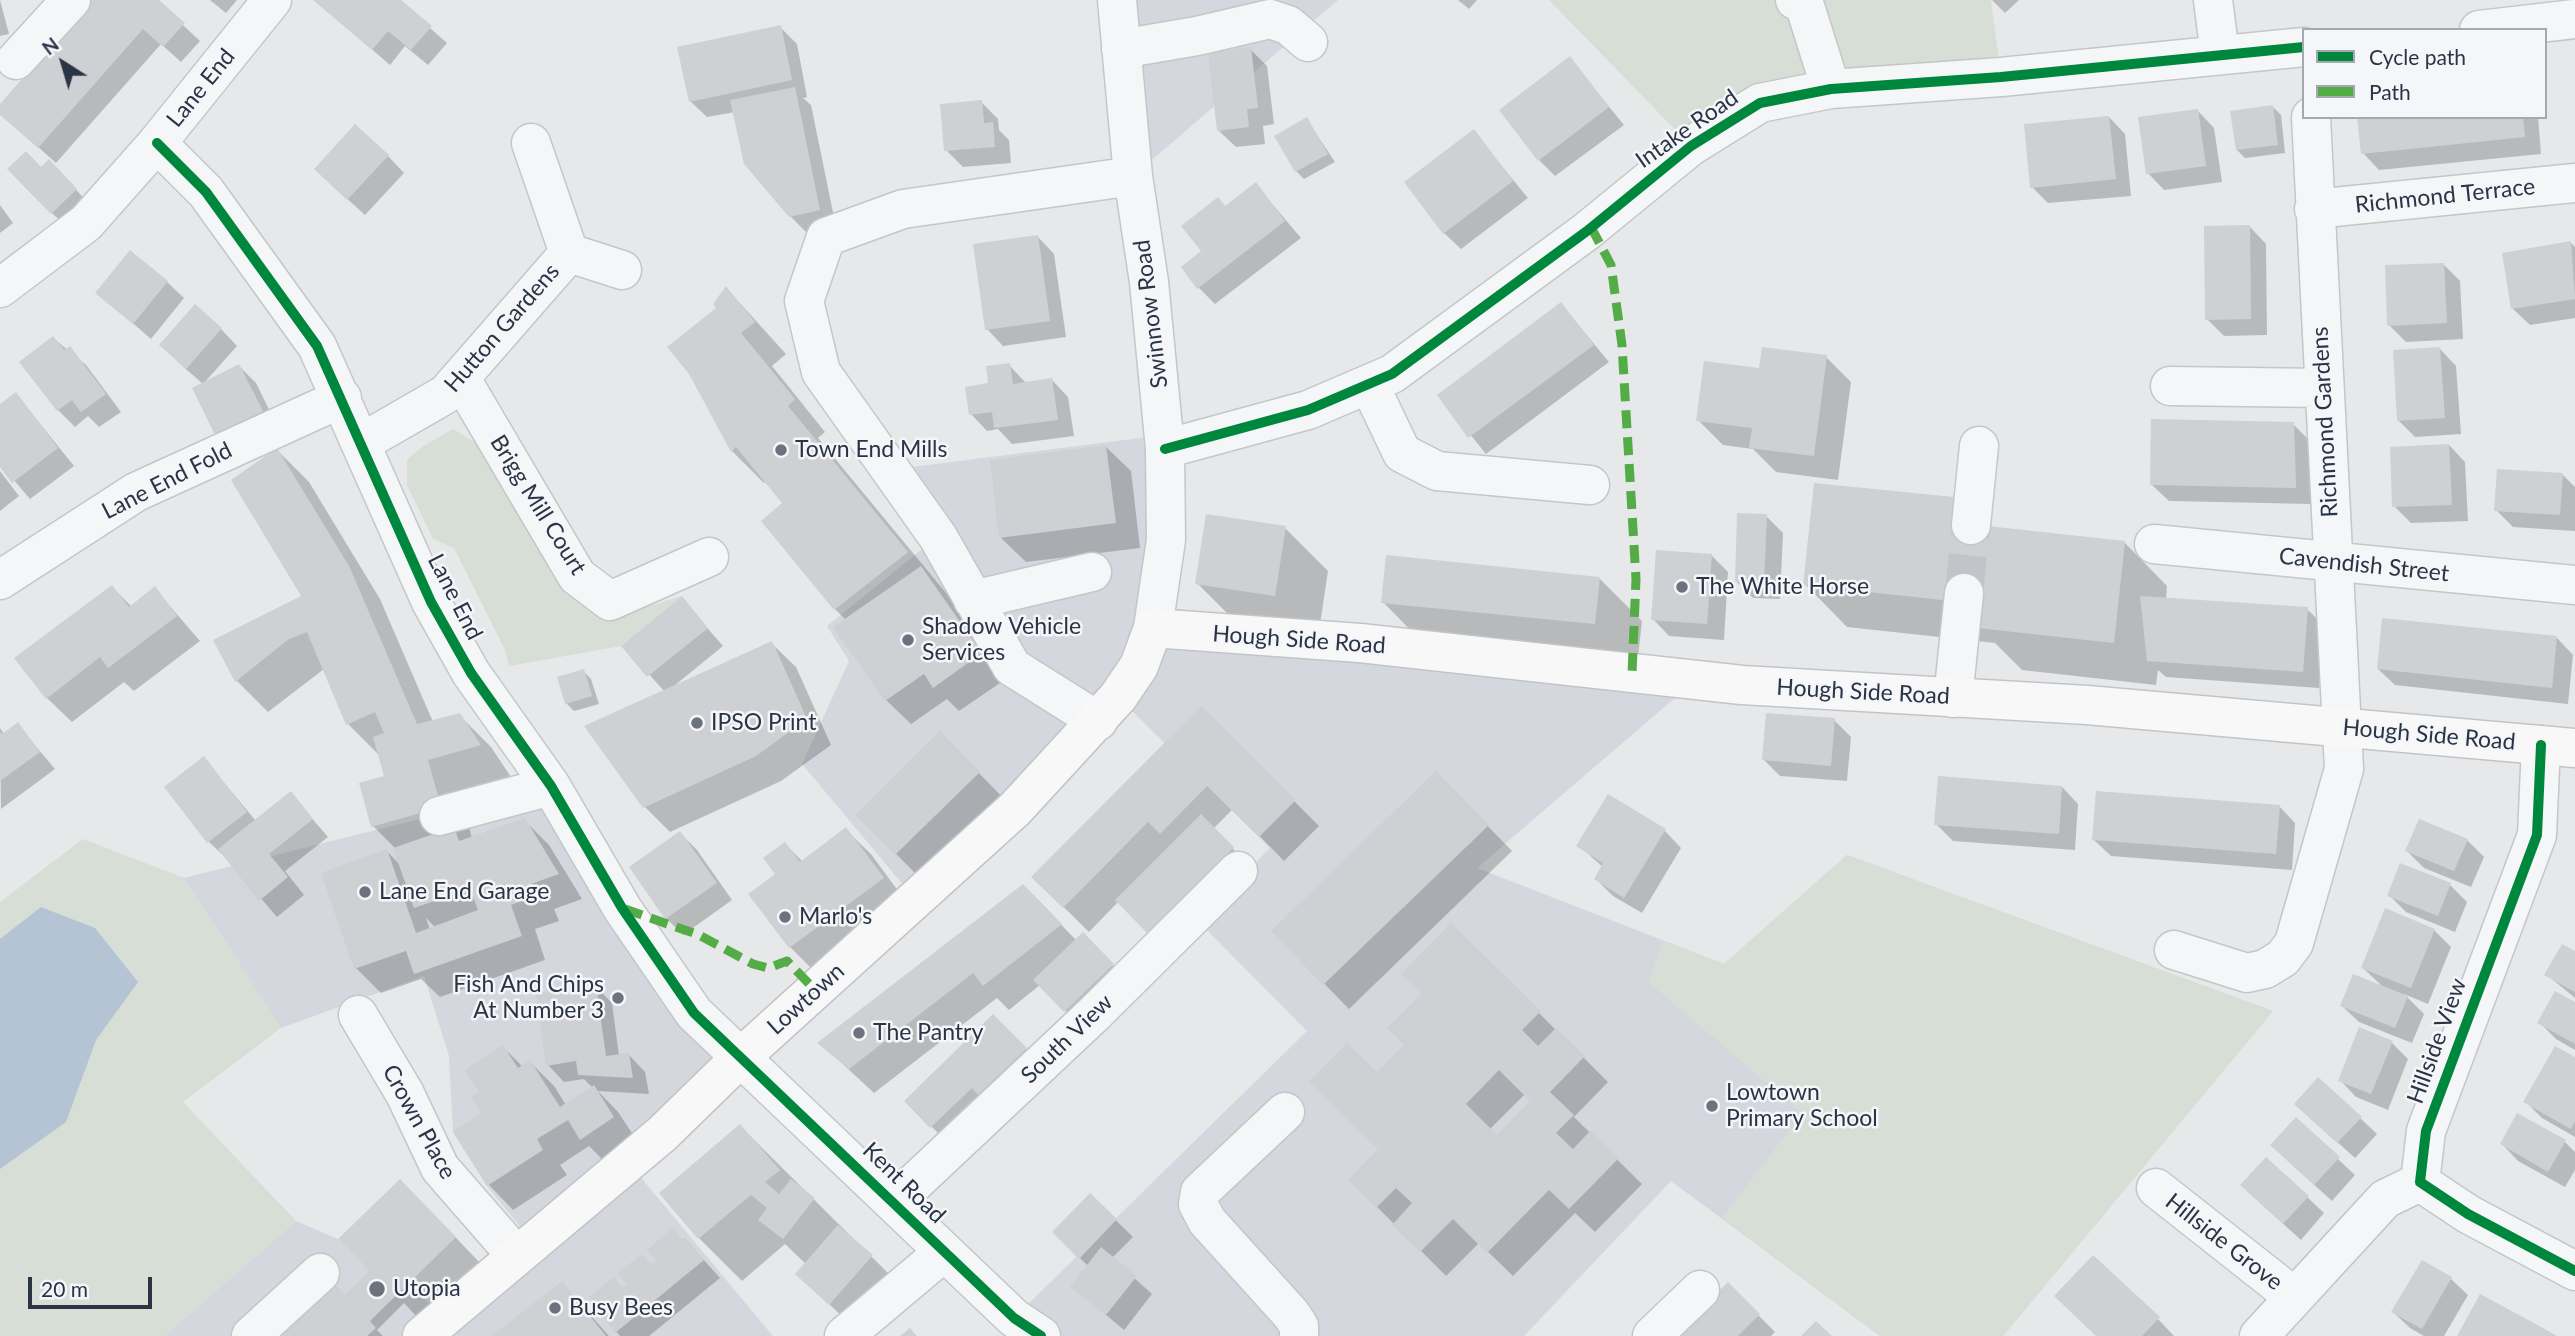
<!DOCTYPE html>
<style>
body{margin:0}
#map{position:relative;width:2575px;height:1336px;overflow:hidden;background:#e6e8ea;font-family:Lato,sans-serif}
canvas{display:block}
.legend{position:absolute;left:2302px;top:28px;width:245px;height:91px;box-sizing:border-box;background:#f4f6f9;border:2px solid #a4a8b1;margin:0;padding:9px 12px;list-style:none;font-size:21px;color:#2b3445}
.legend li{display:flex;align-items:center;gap:14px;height:35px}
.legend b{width:35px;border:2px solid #a4a8b1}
.north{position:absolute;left:28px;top:28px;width:70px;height:70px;-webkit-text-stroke:5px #f4f6f9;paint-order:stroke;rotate:323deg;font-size:19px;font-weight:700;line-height:28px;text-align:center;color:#2b3445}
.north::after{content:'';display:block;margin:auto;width:24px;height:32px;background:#2b3445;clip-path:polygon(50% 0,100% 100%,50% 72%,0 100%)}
.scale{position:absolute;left:28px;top:1277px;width:124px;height:32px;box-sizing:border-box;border:4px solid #2b3445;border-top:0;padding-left:9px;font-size:21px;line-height:24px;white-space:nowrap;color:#2b3445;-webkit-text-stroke:5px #f4f6f9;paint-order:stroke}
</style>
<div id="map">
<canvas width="2575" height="1336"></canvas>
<ul class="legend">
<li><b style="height:9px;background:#00873e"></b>Cycle path</li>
<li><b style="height:9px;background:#54ac47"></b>Path</li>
</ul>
<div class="north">N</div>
<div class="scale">20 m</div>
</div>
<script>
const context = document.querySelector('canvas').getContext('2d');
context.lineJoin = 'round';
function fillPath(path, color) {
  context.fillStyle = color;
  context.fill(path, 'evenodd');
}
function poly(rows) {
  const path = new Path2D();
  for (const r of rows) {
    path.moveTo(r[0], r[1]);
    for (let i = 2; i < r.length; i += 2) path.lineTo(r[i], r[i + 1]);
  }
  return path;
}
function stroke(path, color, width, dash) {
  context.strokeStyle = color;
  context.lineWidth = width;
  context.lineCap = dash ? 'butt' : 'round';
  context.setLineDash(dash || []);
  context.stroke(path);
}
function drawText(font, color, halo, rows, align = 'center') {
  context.font = font + ' Lato,sans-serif';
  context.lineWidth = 5;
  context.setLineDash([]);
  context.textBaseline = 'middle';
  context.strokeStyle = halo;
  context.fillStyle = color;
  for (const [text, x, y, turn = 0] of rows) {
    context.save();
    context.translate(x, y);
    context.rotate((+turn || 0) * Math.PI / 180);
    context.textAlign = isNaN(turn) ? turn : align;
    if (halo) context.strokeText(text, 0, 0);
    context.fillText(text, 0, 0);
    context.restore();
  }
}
const built = poly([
 [1117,0,1338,0,1133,176],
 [1164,435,1153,628,1697,679,1477,868,1724,964,1847,855,2273,1011,2003,1336,1880,1336,1671,1181,1524,1336,1041,1336,1014,1318,1307,1031,1198,921,1270,848,1118,697,915,899,802,764,849,661,827,626,937,537,889,470],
 [551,786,740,1058,628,1162,773,1336,164,1336,296,1221,338,1239,373,1275,410,1282,442,1318,531,1240,487,1186,453,1132,449,1056,424,976,281,1028,184,878]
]);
const green = poly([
 [1549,0,1991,0,2001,77,1831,89,1691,146],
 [453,429,479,445,621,615,682,596,621,646,509,666,505,650,454,548,433,539,407,485,407,460,422,447],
 [83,839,184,878,281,1028,183,1102,296,1221,164,1336,0,1336,0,902],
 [1847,855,2273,1011,2003,1336,1880,1336,1722,1218,1802,1113,1648,982,1663,941,1724,964]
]);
const water = poly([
 [41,907,95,928,138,982,96,1040,66,1122,0,1169,0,939]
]);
const shadow = poly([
 [0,0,9,34,0,36],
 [93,0,156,0,200,41,181,62,161,44,56,163,0,113,0,106],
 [210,0,237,0,226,13],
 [315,0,398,0,447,43,428,65,405,46,390,65],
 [1458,0,1477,0,1469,9],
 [1992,0,2019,0,2005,13],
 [780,27,797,44,807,97,803,98,811,105,836,227,807,233,790,216,735,112,707,117,690,101],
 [1250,49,1267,66,1274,124,1263,126,1265,144,1236,147,1219,131],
 [1570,59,1624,125,1555,176,1539,160],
 [981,102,998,119,999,130,1009,140,1011,163,963,167,946,150],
 [2273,107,2281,115,2285,153,2245,158,2237,150],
 [2198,111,2214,128,2222,182,2164,190,2148,173],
 [2109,117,2125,134,2131,196,2048,203,2032,187],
 [2359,117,2538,117,2541,154,2379,170,2363,153],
 [1307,120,1335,162,1304,179,1296,171],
 [1473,131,1528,198,1461,249,1444,233],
 [388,156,404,173,365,215,333,186],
 [41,169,65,178,92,207,69,229,52,213],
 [1256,185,1301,238,1215,304,1199,288,1203,252,1226,208],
 [0,205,13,223,0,233],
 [2250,227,2266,244,2267,335,2224,336,2207,319],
 [1038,237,1054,254,1066,337,1003,346,987,329],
 [2571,243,2575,247,2575,318,2530,325,2513,309],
 [2444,265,2460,281,2463,339,2406,342,2389,325],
 [167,282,184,298,151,339,97,292],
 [727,289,786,354,772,366,825,432,818,438,946,593,1006,679,959,711,947,699,911,724,886,700,846,620,835,609,784,503,766,481,764,483,732,451,690,373],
 [1561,304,1609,362,1486,454,1439,396],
 [221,329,237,346,204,383,239,366,256,383,278,428,217,434,203,384,178,362],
 [53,338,86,365,121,412,99,427,88,416,75,427,58,410],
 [2440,349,2456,366,2461,434,2415,437,2398,420],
 [1826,357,1851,382,1838,480,1776,472,1753,449,1723,445,1698,420,1761,370],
 [1009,365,1026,383,1052,380,1068,397,1074,436,1012,444,998,429,987,431,971,414,990,385],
 [16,394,74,466,30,499,0,464,0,406],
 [2293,424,2310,441,2312,504,2169,501,2152,485],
 [2449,445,2465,462,2468,521,2411,523,2394,506],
 [1106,447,1131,471,1140,548,1026,562,1001,538],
 [277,450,309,482,380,599,433,722,459,715,491,747,511,777,459,792,472,838,524,820,549,845,582,899,554,909,559,921,535,929,545,960,440,997,421,979,381,993,356,968,387,851,400,865,395,848,373,826,386,777,380,756,348,724,324,669,268,712,237,681,303,597],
 [426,918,436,928,430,930],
 [0,471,19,496,0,511],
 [2563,475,2575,487,2575,531,2513,527,2496,510],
 [1766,516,1783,533,1780,599,1753,598,1737,582],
 [1285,528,1328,571,1318,638,1240,626,1197,583],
 [1991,529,2125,543,2167,586,2166,599,2307,609,2324,626,2319,688,2166,677,2158,670,2156,685,2022,670,1995,643,1847,627,1805,584],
 [1711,555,1728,572,1724,640,1669,636,1653,619],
 [1599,578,1642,621,1637,666,1425,645,1383,602],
 [112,587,132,607,155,589,200,641,134,691,124,682,72,722,47,698],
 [682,599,723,646,674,686,771,643,796,667,831,745,781,781,670,832,645,807,586,727,664,691,624,646],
 [2557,638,2573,655,2568,704,2395,685,2378,669],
 [583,671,591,679,599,704,574,711,566,703],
 [1201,708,1319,826,1284,861,1233,809,1213,829,1249,865,1166,949,1119,901,1089,932,1033,877],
 [1834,720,1851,737,1847,781,1780,776,1763,759],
 [18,725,55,769,1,809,0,728,4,734],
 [940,733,1010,805,928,886,857,815],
 [204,759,256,821,291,794,328,837,285,871,304,895,277,917,226,858,209,842,167,788],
 [1436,773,1512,851,1349,1009,1273,931],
 [2062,787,2078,804,2075,850,1953,841,1936,824],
 [2279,806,2295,823,2292,870,2111,856,2094,840],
 [846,830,871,854,907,903,815,972,790,947,751,895,777,875,785,844,803,862],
 [1665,831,1681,848,1642,913,1613,896,1596,879,1603,867,1579,846],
 [680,833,697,850,732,900,683,935,666,918,631,868],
 [2467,840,2484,857,2471,887,2424,868,2407,851],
 [2450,885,2467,902,2455,932,2406,912,2389,895],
 [1023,886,1077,941,1083,935,1129,982,1082,1027,1040,985,1009,1010,997,998,874,1093,820,1043],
 [2434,930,2451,947,2428,1004,2404,994,2424,1014,2412,1043,2359,1022,2342,1006,2384,988,2363,968],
 [2575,953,2575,998,2547,975],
 [595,986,612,1003,619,1056,629,1055,645,1072,649,1094,598,1091,618,1112,638,1142,606,1163,589,1146,560,1165,567,1175,513,1210,489,1185,455,1133,484,1114,482,1092,503,1047,523,1067,530,1062,554,1086,566,1105,593,1088,584,1079,564,1082,548,1065],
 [2575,1004,2575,1050,2556,1039,2539,1022],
 [1539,1013,1608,1082,1574,1117,1642,1184,1595,1232,1575,1213,1513,1276,1479,1243,1446,1276,1350,1180,1380,1150,1377,1075],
 [1525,1094,1533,1102,1497,1138,1489,1130],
 [993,1016,1042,1065,948,1143,906,1101],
 [2392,1043,2408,1059,2388,1110,2356,1097,2340,1080],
 [2575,1059,2575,1137,2542,1118,2525,1101],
 [2360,1118,2377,1134,2355,1158,2313,1120],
 [2296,1120,2355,1175,2332,1201,2289,1162],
 [740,1126,888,1273,846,1320,797,1274,806,1264,785,1244,742,1281,699,1238],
 [2565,1142,2575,1152,2575,1170,2565,1187,2518,1161,2502,1144],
 [1090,1195,1133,1237,1112,1258,1152,1294,1124,1330,1073,1287,1088,1266,1054,1232],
 [2307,1197,2324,1213,2301,1240,2259,1202],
 [443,1224,497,1281,453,1323,432,1302,417,1317,404,1303,377,1330,383,1336,283,1336,346,1297],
 [685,1239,720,1278,649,1336,620,1336,598,1310],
 [2451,1279,2468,1295,2444,1336,2424,1336,2410,1328,2393,1312],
 [562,1283,609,1336,495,1336],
 [1728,1285,1775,1332,1771,1336,1677,1336],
 [2158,1319,2174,1336,2098,1336]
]);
const building = poly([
 [91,0,159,0,185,23,163,47,143,29,38,148,0,115,0,104],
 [313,0,401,0,432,26,411,50,388,31,372,50],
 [781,25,792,80,689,102,677,47],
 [1251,47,1258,108,1247,109,1249,127,1217,131,1208,53],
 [1570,56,1609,107,1538,161,1499,110],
 [795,87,820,210,789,217,744,164,730,100],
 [982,100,984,123,993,122,995,147,944,151,940,104],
 [2273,105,2278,145,2236,150,2230,111],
 [2198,109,2206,166,2146,174,2138,117],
 [2109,116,2116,179,2030,188,2024,124],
 [1307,117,1328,154,1295,172,1274,136],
 [2357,117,2523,117,2525,137,2361,154],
 [355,124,389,155,347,200,314,169],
 [1474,129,1513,181,1443,234,1404,182],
 [26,151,41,167,49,159,77,189,51,214,7,169],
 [1256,182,1285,221,1197,289,1181,267,1201,251,1181,226,1218,197,1225,206],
 [2250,225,2251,319,2205,320,2204,226],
 [1038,235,1050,321,985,330,973,244],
 [2571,241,2575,299,2511,309,2502,253],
 [130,250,168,281,133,324,95,293],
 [2444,263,2447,323,2387,326,2385,265],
 [726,286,755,322,741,333,795,399,788,406,908,552,834,610,761,521,782,503,736,447,731,452,689,374,667,347,716,308,713,304],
 [1561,302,1594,345,1468,438,1437,395],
 [195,304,222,328,186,369,159,345],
 [53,336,64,350,70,346,106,394,81,412,72,400,57,411,19,362],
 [1762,347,1827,355,1814,456,1749,448,1752,428,1696,421,1704,361,1759,368],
 [2440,347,2445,418,2397,421,2393,350],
 [1010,363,1013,384,1052,378,1058,420,994,428,992,412,969,415,965,387,988,383,986,366],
 [239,364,263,411,215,435,192,388],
 [16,392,58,448,12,483,0,467,0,404],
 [2151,419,2294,422,2296,488,2150,485],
 [2449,444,2452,505,2392,507,2390,447],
 [1106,445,1116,523,999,538,990,460],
 [277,448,349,566,417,724,460,713,481,745,428,760,441,807,371,827,359,783,384,776,373,737,384,733,375,712,346,725,307,632,289,639,235,682,213,640,301,596,231,480],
 [2497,469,2563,473,2560,515,2494,511],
 [1814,483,1964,498,1960,523,2125,541,2114,643,1978,628,1952,601,1803,585],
 [1737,513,1767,514,1764,583,1735,582],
 [1206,514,1286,526,1275,596,1195,584],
 [1656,550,1712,554,1707,624,1651,620],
 [1386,555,1600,577,1595,624,1381,603],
 [921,566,982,653,933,688,924,674,885,701,833,627],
 [112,585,129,607,155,586,177,616,108,668,100,657,46,699,14,658],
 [682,596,708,628,647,677,621,646],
 [2140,596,2308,607,2303,672,2147,661],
 [2382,618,2557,636,2552,688,2377,669],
 [772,641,807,719,756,756,643,808,584,726],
 [584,669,592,696,565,704,557,677],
 [1201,706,1296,800,1259,837,1207,786,1160,834,1148,822,1063,908,1031,877],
 [1766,713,1835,718,1831,766,1762,760],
 [18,722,40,752,0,781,0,732,2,734],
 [940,731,980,772,895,855,855,815],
 [204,756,247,812,207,843,164,787],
 [1436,771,1489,825,1323,985,1271,931],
 [1938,776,2062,786,2059,834,1934,825],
 [291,791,313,819,269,854,288,877,259,901,218,849],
 [2096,791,2280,805,2276,854,2092,840],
 [1608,794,1666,829,1624,898,1594,879,1603,863,1576,846],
 [1201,814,1234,847,1148,934,1115,900],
 [525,818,559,874,531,884,535,896,511,905,522,936,414,974,406,951,354,969,321,873,387,849,416,933,478,910,470,889,414,908,393,848,454,827,459,841],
 [2419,819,2468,839,2454,871,2405,851],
 [846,827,884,878,789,948,748,894,775,874,763,858,785,842,800,862],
 [680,831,717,883,665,919,629,867],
 [2400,863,2451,883,2438,916,2387,896],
 [1023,884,1062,924,983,986,973,973,849,1069,817,1043],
 [2385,908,2435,929,2411,988,2361,968],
 [1451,923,1541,1011,1522,1030,1538,1046,1556,1028,1585,1056,1550,1092,1574,1115,1556,1133,1573,1149,1591,1130,1619,1158,1569,1209,1549,1190,1487,1253,1453,1219,1420,1252,1392,1225,1412,1203,1396,1188,1376,1208,1348,1180,1378,1149,1309,1082,1347,1043,1377,1072,1404,1045,1387,1028,1421,994,1401,974],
 [1499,1070,1530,1101,1497,1135,1466,1104],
 [1083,932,1114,964,1064,1012,1033,980],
 [2562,944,2575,951,2575,992,2544,975],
 [2353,974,2408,996,2395,1028,2340,1006],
 [596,985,606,1056,629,1053,633,1078,578,1075,576,1061,546,1066,536,993],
 [2555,991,2575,1002,2575,1044,2537,1023],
 [993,1014,1027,1048,978,1095,972,1088,930,1128,904,1101],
 [2359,1027,2393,1041,2371,1094,2338,1081],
 [503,1045,518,1068,530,1060,560,1107,594,1085,614,1117,580,1140,568,1120,537,1139,543,1150,487,1186,453,1132,481,1113,471,1097,479,1092,465,1070],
 [2555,1046,2575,1057,2575,1121,2571,1129,2523,1102],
 [2318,1077,2362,1117,2337,1143,2294,1104],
 [2517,1113,2566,1140,2548,1172,2500,1144],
 [2296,1117,2340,1157,2314,1185,2270,1145],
 [740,1124,780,1170,765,1182,779,1194,791,1179,815,1198,783,1239,758,1220,767,1208,751,1195,698,1239,659,1193],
 [2266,1157,2309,1196,2283,1224,2240,1185],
 [400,1179,456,1237,370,1321,376,1328,367,1336,281,1336,336,1285,345,1295,369,1271,338,1239],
 [1090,1193,1117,1219,1079,1259,1052,1232],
 [838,1225,873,1255,829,1305,795,1274],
 [673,1228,682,1239,685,1237,704,1260,615,1333,589,1297,614,1277,622,1288,627,1284,618,1273,642,1254,651,1265,656,1260,647,1250],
 [1101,1247,1137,1276,1106,1315,1070,1287],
 [2093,1255,2160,1317,2142,1336,2096,1336,2054,1296],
 [2422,1260,2452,1277,2422,1329,2391,1312],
 [562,1281,606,1336,492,1336],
 [1728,1282,1760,1314,1738,1336,1674,1336],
 [2480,1294,2534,1323,2557,1336,2457,1336],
 [1816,1321,1832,1336,1801,1336],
 [910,1328,917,1336,900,1336]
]);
const minorTunnel = poly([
 [1964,593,1971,525]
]);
const minor = poly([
 [1117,0,1133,176,1149,282,1165,449,1166,540,1153,628],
 [1795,0,1804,3,1831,89],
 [2213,0,2220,55],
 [2479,30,2575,19],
 [1121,49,1197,36,1270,19,1288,25,1308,42],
 [16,60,71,0],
 [157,143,206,192,317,346,431,602,471,673,551,786,622,908,694,1013,1014,1318,1041,1336],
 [2314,209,2575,183],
 [569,253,622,270],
 [0,288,86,223,157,143,272,0],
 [461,379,577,576,610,601,709,557],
 [1369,384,1402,453,1437,471,1590,485],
 [2170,386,2323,388],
 [361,443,446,394,569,253,531,143],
 [1165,449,1308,410,1392,374,1587,231,1691,146,1760,103,1831,89,2001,77,2304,47],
 [1971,525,1979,446],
 [2154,544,2575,585],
 [0,580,136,492,342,398],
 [973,600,1092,572],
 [1953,698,1964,593],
 [1098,721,1012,667,938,537,821,372,804,301,826,237,903,209,1133,176],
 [2541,745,2537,835,2426,1131,2420,1182,2468,1214,2575,1271],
 [439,816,551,786],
 [2174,950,2247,973,2265,969,2283,958,2294,943,2344,769,2311,117],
 [358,1015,405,1094,440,1168,515,1254],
 [1285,1112,1200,1192,1198,1204,1207,1221,1291,1314,1299,1326,1299,1336],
 [2156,1188,2293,1296],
 [894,1202,1095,1013,1238,871],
 [251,1336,320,1273],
 [844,1336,944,1252],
 [1652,1336,1700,1290],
 [2259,1336,2385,1199,2420,1182]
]);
const major = poly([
 [422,1336,662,1134,740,1058,1015,809,1118,697,1139,666,1153,628,1360,643,1742,685,2087,705,2575,748]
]);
const quiet = poly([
 [1591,227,1611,265,1622,345,1636,579,1632,674],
 [625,909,699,935,753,964,768,968,787,961,816,991]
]);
const cycleway = poly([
 [157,143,206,192,317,346,431,602,471,673,551,786,622,908,694,1013,1014,1318,1041,1336],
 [1165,449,1308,410,1392,374,1587,231,1691,146,1760,103,1831,89,2001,77,2304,47],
 [2541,745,2537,835,2426,1131,2420,1182,2468,1214,2575,1271]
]);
const markers = [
 [781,450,7,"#6c737f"],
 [1682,587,7,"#6c737f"],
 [908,640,7,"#6c737f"],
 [697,723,7,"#6c737f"],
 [365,892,7,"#6c737f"],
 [785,917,7,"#6c737f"],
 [618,998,7,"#6c737f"],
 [859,1033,7,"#6c737f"],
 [1712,1106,7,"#6c737f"],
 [377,1289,9,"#6c737f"],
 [555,1308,7,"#6c737f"]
];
const streetNames = [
 ["Lane End",201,88,-51],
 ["Intake Road",1687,129,-35],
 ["Richmond Terrace",2445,196,-6],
 ["Swinnow Road",1151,314,-97],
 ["Hutton Gardens",502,328,-49],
 ["Richmond Gardens",2325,422,-93],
 ["Lane End Fold",167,481,-27],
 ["Brigg Mill Court",538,505,58],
 ["Cavendish Street",2364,565,6],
 ["Lane End",455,597,63],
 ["Hough Side Road",1299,640,4],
 ["Hough Side Road",1863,692,3],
 ["Hough Side Road",2429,735,5],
 ["Lowtown",806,999,-42],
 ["South View",1067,1039,-44],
 ["Hillside View",2437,1041,-70],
 ["Crown Place",419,1122,61],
 ["Kent Road",904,1183,44],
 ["Hillside Grove",2224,1242,38]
];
const poiNames = [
 ["Town End Mills",795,450],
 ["The White Horse",1696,587],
 ["Shadow Vehicle",922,627],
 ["Services",922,653],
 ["IPSO Print",711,723],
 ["Lane End Garage",379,892],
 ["Marlo's",799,917],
 ["Fish And Chips",604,985,"right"],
 ["At Number 3",604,1011,"right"],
 ["The Pantry",873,1033],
 ["Lowtown",1726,1093],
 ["Primary School",1726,1119],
 ["Utopia",393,1289],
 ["Busy Bees",569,1308]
];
fillPath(built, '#d4d7dd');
fillPath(green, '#d6ded6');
fillPath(water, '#b4c4d5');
fillPath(shadow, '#0003');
fillPath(building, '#ced0d3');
stroke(minorTunnel, '#c1c4c9', 38, [38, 19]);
stroke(minor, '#c4c6c8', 41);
stroke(major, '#c2c5c8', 41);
stroke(minor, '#f5f6f7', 38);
stroke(major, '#f8f8f8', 38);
stroke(quiet, '#54ac47', 9, [18, 9]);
stroke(cycleway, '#00873e', 10);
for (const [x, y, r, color] of markers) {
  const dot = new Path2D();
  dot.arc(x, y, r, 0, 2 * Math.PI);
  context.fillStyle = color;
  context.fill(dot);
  stroke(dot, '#f4f6f9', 2.5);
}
drawText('23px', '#2b3445', '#f4f6f9', streetNames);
drawText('23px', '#2b3445', '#f4f6f9', poiNames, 'left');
</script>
